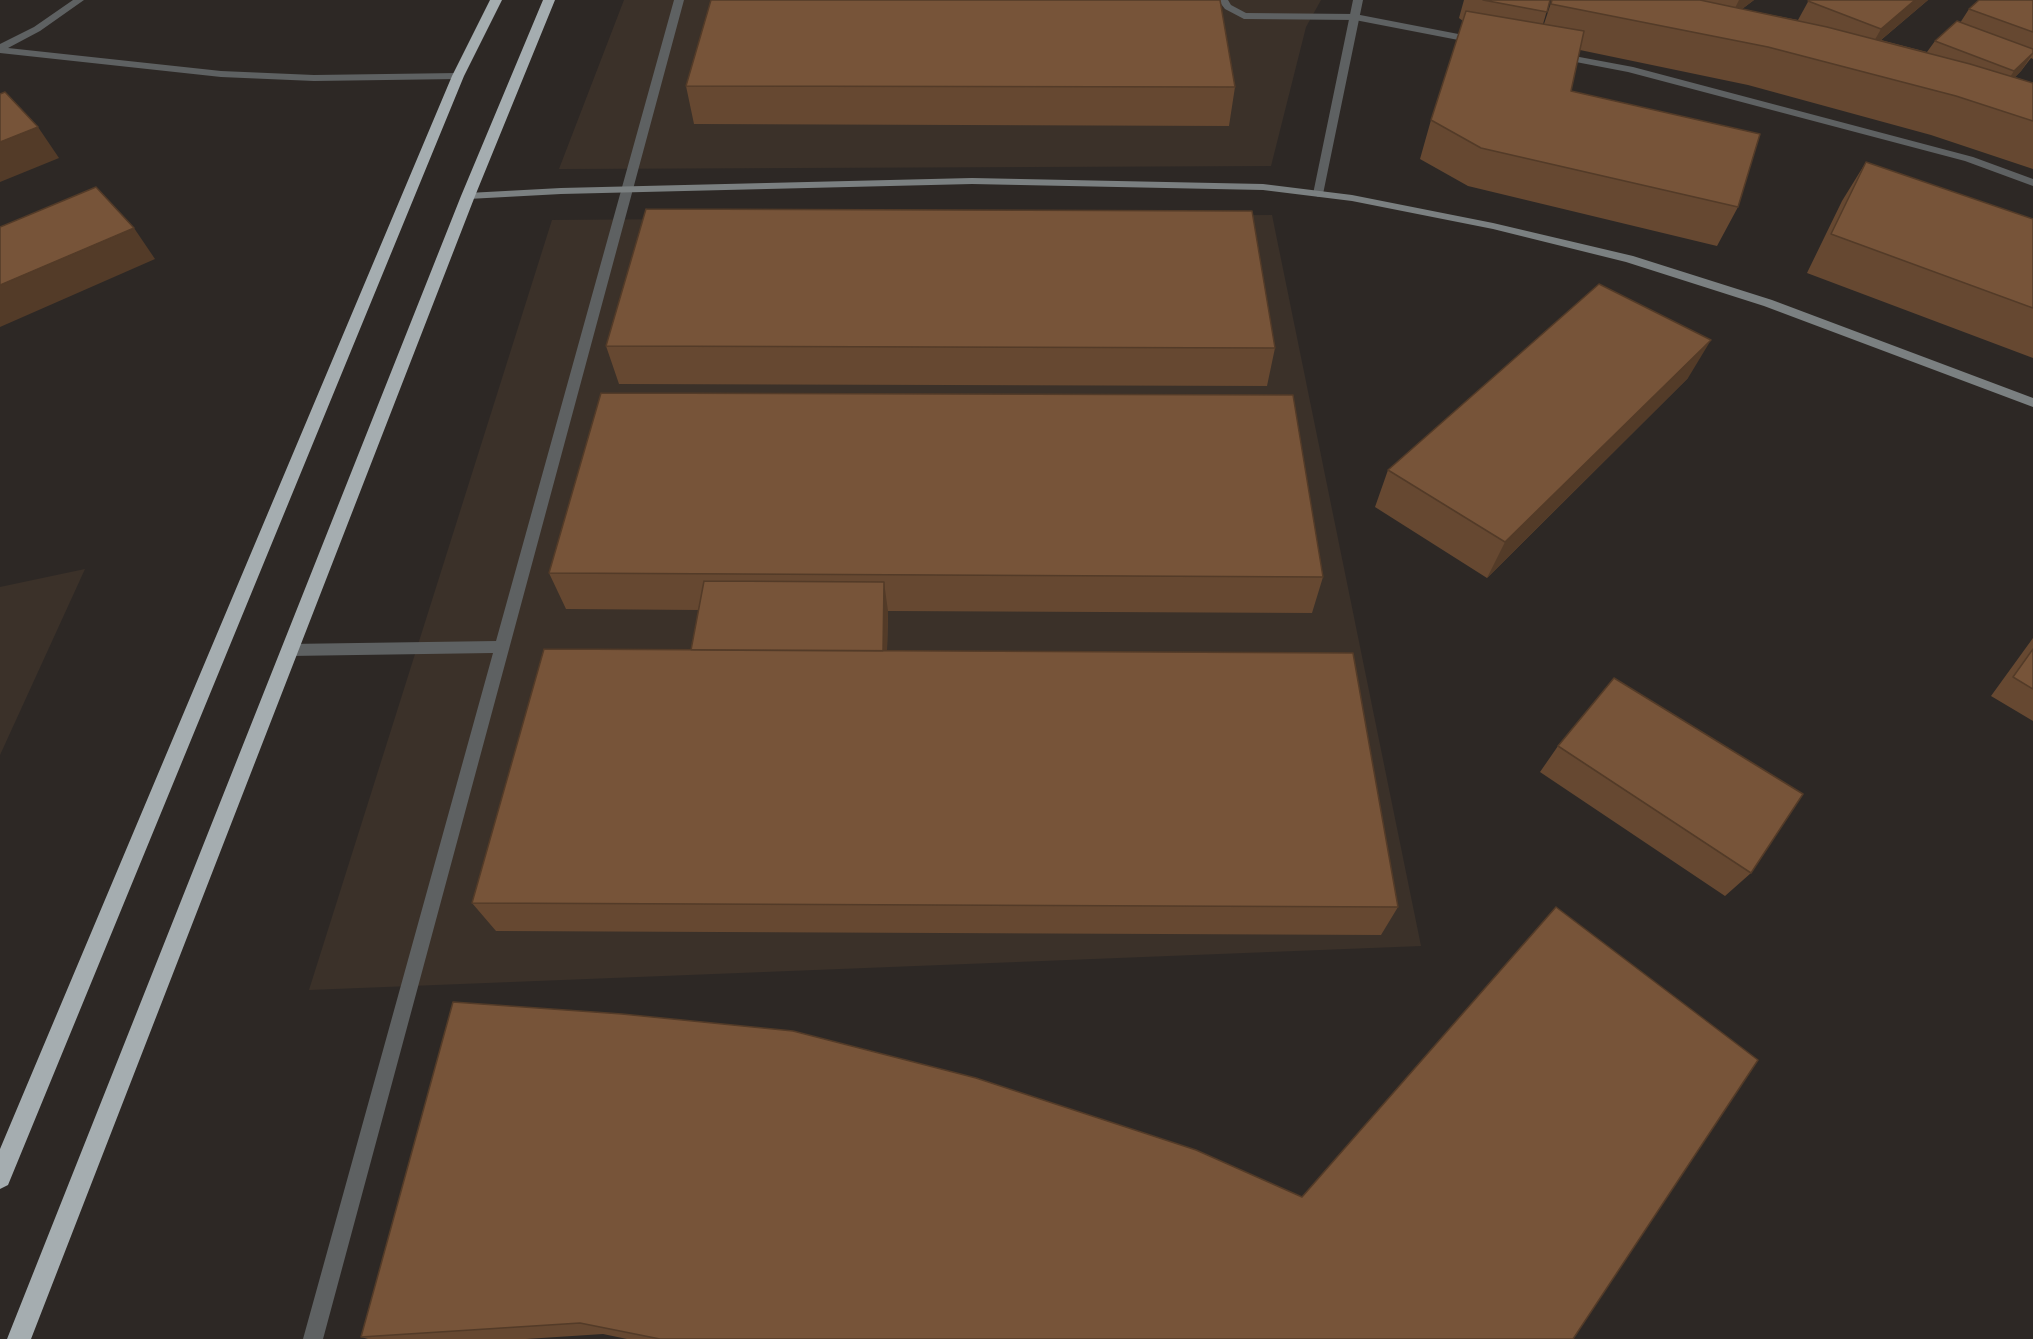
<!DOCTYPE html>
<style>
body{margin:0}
canvas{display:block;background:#2d2825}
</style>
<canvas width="2033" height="1339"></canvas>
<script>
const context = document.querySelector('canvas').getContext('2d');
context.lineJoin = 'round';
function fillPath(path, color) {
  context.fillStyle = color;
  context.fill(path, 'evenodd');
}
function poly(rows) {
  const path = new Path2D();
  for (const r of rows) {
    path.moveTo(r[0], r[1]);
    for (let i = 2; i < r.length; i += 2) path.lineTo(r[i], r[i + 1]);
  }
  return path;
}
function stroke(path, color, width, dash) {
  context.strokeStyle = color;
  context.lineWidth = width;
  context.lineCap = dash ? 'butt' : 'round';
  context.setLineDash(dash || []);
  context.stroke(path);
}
const built = poly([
 [624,0,1321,0,1306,27,1271,166,559,169],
 [1272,215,1421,946,309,990,552,220],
 [85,569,0,755,0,587]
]);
const lane = poly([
 [674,0,684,0,323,1339,303,1339,493,653,289,656,284,654,282,650,284,646,289,644,496,641,674,0],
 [1218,0,1228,0,1231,5,1246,13,1355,14,1479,38,1484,41,1479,44,1355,20,1244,19,1225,9,1218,0],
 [1558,53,1633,67,1973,157,2033,179,2033,186,1965,161,1628,72,1555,58,1555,54,1558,53]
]);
const street = poly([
 [73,0,84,0,40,31,8,48,221,71,314,75,458,73,463,76,458,79,314,81,221,77,0,53,0,44,34,27,73,0],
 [1353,0,1363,0,1323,194,1318,197,1313,194,1353,0]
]);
const secondary = poly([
 [972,178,1263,184,1352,195,1493,223,1633,256,1772,300,2033,398,2033,407,1764,306,1626,262,1493,229,1352,201,1263,190,972,184,561,194,468,199,463,196,468,193,561,188,972,178]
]);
const highway = poly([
 [490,0,502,0,464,76,8,1185,0,1189,0,1149,452,76,490,0],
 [543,0,555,0,475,196,31,1339,7,1339,461,196,543,0]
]);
const wall = poly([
 [1464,0,1550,0,1543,24,1544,24,1552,0,1754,0,1742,9,1798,20,1809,0,1928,0,1881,40,1927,52,1935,41,1960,23,1969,9,2033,0,2033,59,2031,58,2021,71,2015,77,2033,83,2033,169,1931,135,1748,85,1580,50,1571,91,1738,207,1717,246,1468,186,1420,159,1431,120,1463,21,1459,18],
 [686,86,1235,87,1229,126,694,124],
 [1866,162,2033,219,2033,358,1807,273,1842,201],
 [606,346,1275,348,1267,386,619,384],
 [1688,378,1487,578,1375,507,1388,470],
 [549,573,1323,577,1312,613,888,611,887,651,1398,907,1381,935,496,931,472,903,691,650,699,610,566,609],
 [2033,638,2033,721,1991,696],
 [1558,746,1751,873,1725,896,1540,772],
 [453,1002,1573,1339,627,1339,603,1334,526,1339,368,1339,361,1337]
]);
const shadedWall = poly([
 [1739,0,1754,0,1730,18],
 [1915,0,1928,0,1869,50,1881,29],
 [2033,53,2021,71,2000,92,2014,71],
 [38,127,59,158,0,182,0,142],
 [134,228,155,259,0,327,0,285],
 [1711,340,1688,378,1487,578,1505,542],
 [884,582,888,611,886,686,882,658]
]);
const building = poly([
 [711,0,1220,0,1235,87,686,86,711,0],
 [1483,0,1550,0,1547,12,1483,0],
 [1552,0,1700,0,1827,27,1970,64,2033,83,2033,121,1956,96,1768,47,1551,4,1552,0],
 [1809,0,1915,0,1881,29,1808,1,1809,0],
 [1979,0,2033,0,2033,32,1969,9,1979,0],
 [1466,11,1584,31,1571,91,1760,134,1738,207,1481,148,1431,120,1466,11],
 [1957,21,2033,49,2033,53,2014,71,1935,41,1957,21],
 [5,92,38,127,0,142,0,94,5,92],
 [1866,162,2033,219,2033,308,1831,234,1866,162],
 [96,187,134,228,0,285,0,227,96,187],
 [646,209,1252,211,1275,348,606,346,646,209],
 [1599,284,1711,340,1505,542,1388,470,1599,284],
 [601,393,1293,395,1323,577,549,573,601,393],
 [704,581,884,582,883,651,691,650,704,581],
 [544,649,1353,653,1398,907,472,903,544,649],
 [2033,649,2033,689,2013,677,2033,649],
 [1614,678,1803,794,1751,873,1558,746,1614,678],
 [1556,907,1758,1060,1573,1339,660,1339,580,1323,361,1337,453,1002,622,1014,793,1031,976,1078,1196,1150,1302,1197,1556,907]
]);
fillPath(built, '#3b3129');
fillPath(lane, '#5e6162');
fillPath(street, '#5e6162');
fillPath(secondary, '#7b8081');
fillPath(highway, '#a5adb0');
fillPath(wall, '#664831');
fillPath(shadedWall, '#533b28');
fillPath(building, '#775439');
stroke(building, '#533b28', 1.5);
</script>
